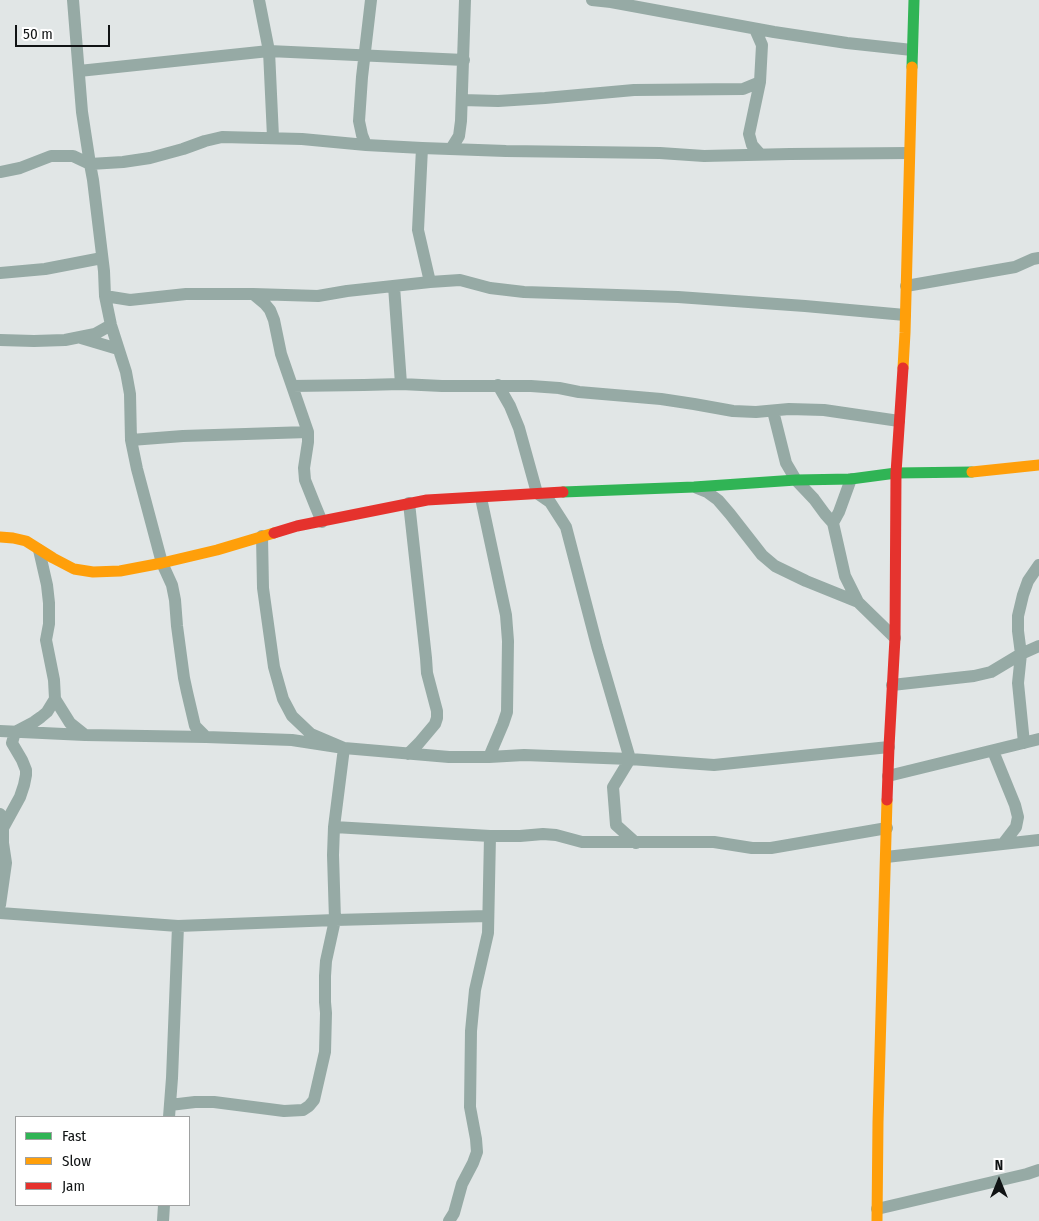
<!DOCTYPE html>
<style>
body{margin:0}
#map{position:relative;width:1039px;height:1221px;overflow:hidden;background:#e1e6e6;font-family:"Fira Sans Condensed",sans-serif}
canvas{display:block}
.legend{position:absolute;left:15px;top:1116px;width:175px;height:90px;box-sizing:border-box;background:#fff;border:1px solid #9fa1a1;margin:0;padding:6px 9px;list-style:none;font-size:15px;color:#101314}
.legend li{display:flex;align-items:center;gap:10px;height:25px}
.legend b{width:25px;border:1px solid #9fa1a1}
.north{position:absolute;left:974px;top:1156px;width:50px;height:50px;-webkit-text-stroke:4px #fff;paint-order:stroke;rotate:0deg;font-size:14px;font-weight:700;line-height:20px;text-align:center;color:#101314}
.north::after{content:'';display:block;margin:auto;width:18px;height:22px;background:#101314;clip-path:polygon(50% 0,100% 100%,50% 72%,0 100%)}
.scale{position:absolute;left:15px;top:25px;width:95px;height:22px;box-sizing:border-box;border:2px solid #101314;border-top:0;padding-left:6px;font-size:15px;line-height:18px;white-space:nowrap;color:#101314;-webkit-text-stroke:4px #fff;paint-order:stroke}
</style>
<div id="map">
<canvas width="1039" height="1221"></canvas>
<ul class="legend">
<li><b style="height:6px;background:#30b455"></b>Fast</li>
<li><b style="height:6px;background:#ff9f0a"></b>Slow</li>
<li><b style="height:6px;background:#e5322d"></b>Jam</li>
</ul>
<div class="north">N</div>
<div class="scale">50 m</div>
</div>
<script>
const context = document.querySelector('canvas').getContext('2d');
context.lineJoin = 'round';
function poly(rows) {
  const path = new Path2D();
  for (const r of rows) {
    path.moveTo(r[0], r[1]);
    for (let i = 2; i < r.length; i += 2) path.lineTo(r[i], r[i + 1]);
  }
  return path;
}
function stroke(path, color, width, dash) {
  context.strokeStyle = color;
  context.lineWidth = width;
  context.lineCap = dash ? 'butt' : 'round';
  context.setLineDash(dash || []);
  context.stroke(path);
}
const street = poly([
 [73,0,82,112,90,164,93,180,104,271,105,296,111,325,126,372,130,394,131,440,137,469,162,563,172,585,175,600,177,626,184,678,187,692,195,726,206,737],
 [259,0,269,51,273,137],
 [592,0,611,2,774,32,847,43,912,50],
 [755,29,762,45,760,82,749,134,752,145,760,154],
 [79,71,269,51,464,60],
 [462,100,498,101,545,98,634,90,743,89,760,82],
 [366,145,362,135,359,121,362,77,371,0],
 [422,148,418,230,430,282],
 [451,149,459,136,461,121,465,0],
 [0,172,20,168,51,156,73,156,90,164,123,162,150,158,183,149,205,141,222,137,302,139,366,145,422,148,506,151,660,153,704,156,790,154,909,153],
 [0,273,45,269,102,258],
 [394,286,401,384,442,386,531,386,559,388,579,392,661,399,694,404,733,411,756,412,789,409,824,410,899,421],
 [906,286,1015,267,1033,259,1039,258],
 [253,294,265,304,270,310,274,320,281,354,308,432,308,442,304,468,305,480,315,505,322,522],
 [105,296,130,300,186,294,253,294,318,296,347,291,430,282,460,280,490,288,524,292,678,297,805,306,905,315],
 [81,338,118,349],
 [0,340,34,341,65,340,95,334,111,325],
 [498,385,510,406,519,428,537,493,550,502,566,527,597,646,630,759,613,787,616,825,636,843],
 [292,386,364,385,401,384],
 [773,411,786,463,796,480,814,499,825,514,833,523,845,576,858,602,895,638],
 [131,440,183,436,308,432],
 [697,488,707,492,718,500,730,514,762,555,775,566,806,581,858,602],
 [481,498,506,615,508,641,507,712,503,724,489,757],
 [833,523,839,512,851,479],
 [39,550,47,585,49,603,49,624,46,640,54,680,55,699,70,723,85,735],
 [892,685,974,676,991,672,1021,654,1039,646],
 [0,731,85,735,206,737,292,740,344,748,449,757,489,757,524,755,630,759,714,765,889,747],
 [1024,743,1018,683,1021,654,1018,631,1018,616,1023,595,1028,581,1039,565],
 [993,751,1015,805,1018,817,1016,827,1003,844],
 [408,754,419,743,435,724,437,718,437,711,427,673,426,658,409,503],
 [888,776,1039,739],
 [0,814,3,828,3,843,6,863,0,905],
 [334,827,490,836,520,836,543,834,556,835,582,842,714,842,752,848,771,848,887,828],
 [3,828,20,797,24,785,26,775,26,770,22,760,12,743,15,732,34,722,41,717,47,712,55,699],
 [886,857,1039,840],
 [0,913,178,926,335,920,488,916],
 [170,1105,195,1102,214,1102,284,1111,303,1110,309,1106,314,1100,325,1052,326,1013,325,1002,325,976,326,961,335,920,333,855,334,827,344,748,311,734,292,716,283,699,274,667,263,588,262,536],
 [169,1117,172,1078,178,926],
 [877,1209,1027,1174,1039,1170],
 [163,1221,164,1205],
 [449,1221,454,1213,462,1184,473,1163,477,1152,476,1139,470,1107,471,1031,475,990,488,933,490,836]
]);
const fast = poly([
 [912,67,914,0],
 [563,492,694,487,796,480,851,479,896,473,972,472]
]);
const slow = poly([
 [903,368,905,333,912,67],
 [972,472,1039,465],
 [0,537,13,538,26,541,53,558,74,569,93,572,120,571,162,563,217,550,274,533],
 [877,1221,878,1122,887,800]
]);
const jam = poly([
 [274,533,297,526,427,500,563,492],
 [887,800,889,747,895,638,896,473,903,368]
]);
stroke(street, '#96aaa5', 12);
stroke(fast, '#30b455', 11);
stroke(slow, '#ff9f0a', 11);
stroke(jam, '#e5322d', 11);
</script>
